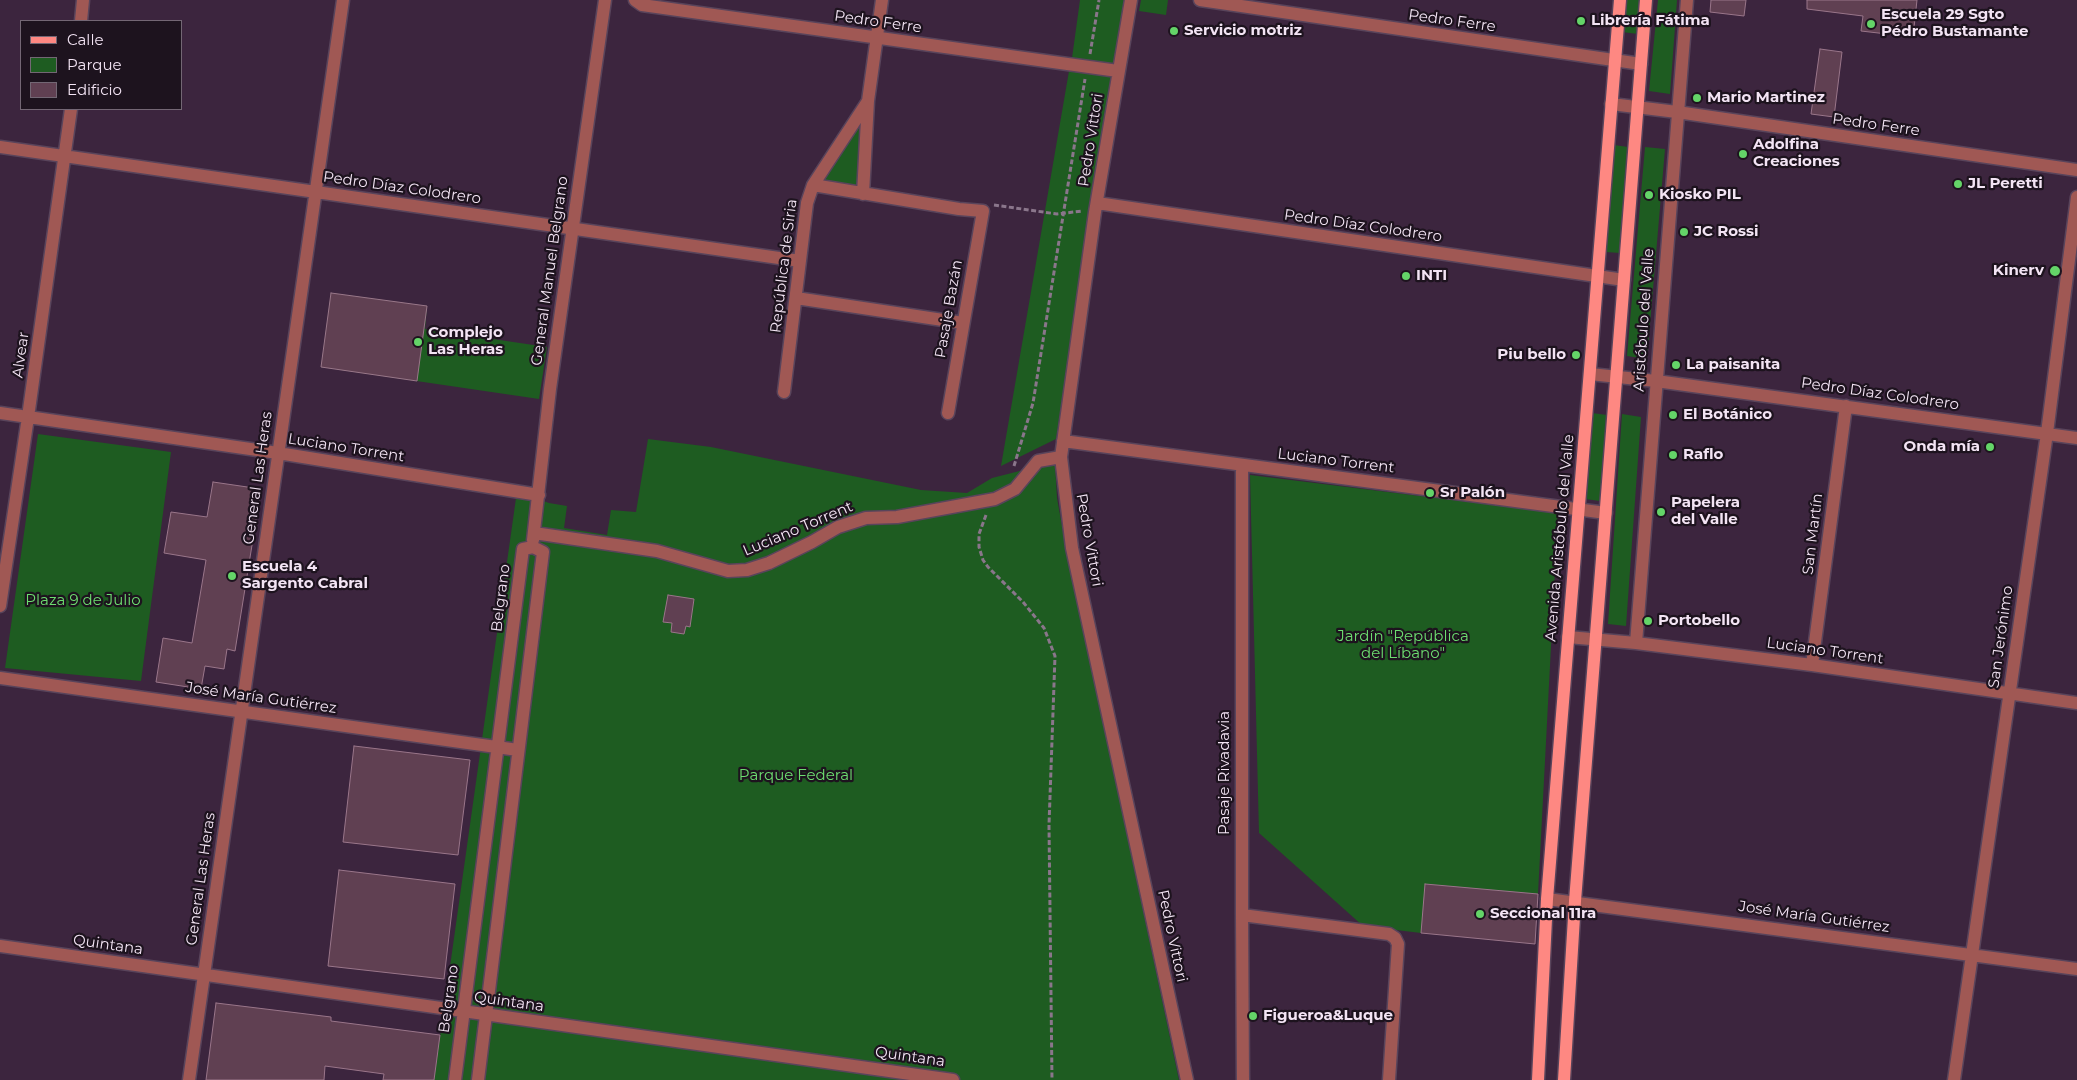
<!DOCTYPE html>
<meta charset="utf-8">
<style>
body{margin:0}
#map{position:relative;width:2077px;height:1080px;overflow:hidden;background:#3c253e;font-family:Montserrat,sans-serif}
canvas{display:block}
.legend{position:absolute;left:20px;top:20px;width:162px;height:90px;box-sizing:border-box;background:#1d131e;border:1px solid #736774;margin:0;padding:6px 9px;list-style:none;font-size:15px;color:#f3e4f4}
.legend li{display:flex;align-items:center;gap:10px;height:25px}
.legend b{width:25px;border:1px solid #736774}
</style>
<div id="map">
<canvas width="2077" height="1080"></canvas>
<ul class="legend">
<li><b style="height:6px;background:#fe8882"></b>Calle</li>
<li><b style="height:14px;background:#1e5c21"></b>Parque</li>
<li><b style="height:14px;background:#604052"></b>Edificio</li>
</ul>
</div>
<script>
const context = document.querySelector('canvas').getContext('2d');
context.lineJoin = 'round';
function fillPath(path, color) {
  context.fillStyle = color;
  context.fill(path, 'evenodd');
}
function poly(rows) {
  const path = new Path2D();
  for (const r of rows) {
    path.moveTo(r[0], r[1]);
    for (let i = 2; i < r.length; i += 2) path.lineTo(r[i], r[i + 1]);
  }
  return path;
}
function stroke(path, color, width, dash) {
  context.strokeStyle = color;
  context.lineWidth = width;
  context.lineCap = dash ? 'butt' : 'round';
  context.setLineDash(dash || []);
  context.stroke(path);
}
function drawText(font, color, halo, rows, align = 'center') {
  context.font = font + ' Montserrat,sans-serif';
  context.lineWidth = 4.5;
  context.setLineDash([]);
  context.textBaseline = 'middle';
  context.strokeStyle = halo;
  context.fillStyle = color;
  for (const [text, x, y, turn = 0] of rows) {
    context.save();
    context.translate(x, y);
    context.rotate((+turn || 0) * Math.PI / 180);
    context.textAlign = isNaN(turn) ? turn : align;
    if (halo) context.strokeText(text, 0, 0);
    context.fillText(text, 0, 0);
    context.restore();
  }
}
const green = poly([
 [1080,0,1125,0,1115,64,1072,58],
 [1141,0,1168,0,1166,15,1139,11],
 [1625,0,1641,0,1638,34,1622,32],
 [1658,0,1677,0,1670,94,1649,91],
 [1069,71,1113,77,1056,439,1001,466],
 [866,113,861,192,815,184],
 [1614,145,1628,147,1620,253,1606,252],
 [1645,147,1665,149,1647,359,1627,356],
 [331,293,427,306,425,329,547,347,539,399,321,367],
 [1592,413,1607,415,1600,501,1585,499],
 [1622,414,1641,417,1626,626,1608,624],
 [38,434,171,452,141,681,5,668],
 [648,439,711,447,921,490,967,493,992,478,1055,462,1057,498,1064,537,1179,1080,434,1080,517,491,549,503,567,506,564,528,607,535,611,510,636,512],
 [1250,475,1558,513,1538,894,1426,884,1421,933,1363,926,1259,833]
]);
const building = poly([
 [1711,0,1746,0,1744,16,1710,12,1711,0],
 [1807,0,1917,0,1913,37,1861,31,1863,16,1807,9,1807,0],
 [1820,49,1842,52,1834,117,1811,114,1820,49],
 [331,293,427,306,417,381,321,367,331,293],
 [213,482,261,489,235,651,227,649,224,669,205,666,201,689,156,682,163,638,192,643,206,560,164,553,171,512,207,517,213,482],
 [668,595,694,599,690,627,686,626,684,634,671,632,672,623,663,622,668,595],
 [354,746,470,760,458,855,343,842,354,746],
 [339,870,455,884,444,979,328,966,339,870],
 [1425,884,1538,894,1535,944,1421,933,1425,884],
 [216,1003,331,1017,331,1021,440,1035,434,1080,383,1080,384,1074,325,1066,324,1080,206,1080,216,1003]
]);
const path = poly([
 [1090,54,1099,0],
 [994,205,1057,214,1082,211],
 [1014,466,1033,403,1085,79],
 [986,515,979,534,979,547,983,560,988,567,1023,602,1044,628,1055,656,1049,825,1052,1080]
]);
const minor = poly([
 [635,0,642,5,1118,71],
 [1131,0,1095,212,1061,457,1072,548,1187,1080],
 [1200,0,1641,64],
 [81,21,83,0],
 [1611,104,1677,112,2077,170],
 [0,147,800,261],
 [813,185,959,209,983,211,948,413],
 [863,194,868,101,882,0],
 [1097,203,1624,280],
 [796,298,963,323],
 [1590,374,1656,381,2077,438],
 [784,392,807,203,813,185,868,101],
 [0,413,278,453,539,495],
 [1063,441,1606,513],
 [1242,465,1242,915,1243,1080],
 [534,533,657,551,728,571,747,570,769,563,812,542,838,527,866,518,897,517,995,499,1015,489,1038,461,1061,457],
 [533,540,550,389,605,0],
 [0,606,28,417,71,109],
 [1568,637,1636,643,1812,665,2077,703],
 [1636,643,1687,0],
 [1812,665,1846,406],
 [0,678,518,750],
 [1547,899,2077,969],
 [1242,915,1389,934,1395,938,1398,944,1389,1080],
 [0,946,953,1080],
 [189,1080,343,0],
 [455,1080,523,549,533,547,543,552,478,1080],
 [1954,1080,2047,433,2077,197]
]);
const major = poly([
 [1538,1080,1547,899,1620,0],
 [1564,1080,1575,901,1646,0]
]);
const markers = [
 [1581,21,5,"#64d468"],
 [1871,24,5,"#64d468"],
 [1174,31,5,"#64d468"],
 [1697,98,5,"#64d468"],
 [1743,154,5,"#64d468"],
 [1958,184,5,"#64d468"],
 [1649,195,5,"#64d468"],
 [1684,232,5,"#64d468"],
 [2055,271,6,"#64d468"],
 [1406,276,5,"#64d468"],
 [418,342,5,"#64d468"],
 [1576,355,5,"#64d468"],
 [1676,365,5,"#64d468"],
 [1673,415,5,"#64d468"],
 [1990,447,5,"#64d468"],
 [1673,455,5,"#64d468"],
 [1430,493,5,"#64d468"],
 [1661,512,5,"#64d468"],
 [232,576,5,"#64d468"],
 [1648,621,5,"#64d468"],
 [1480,914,5,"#64d468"],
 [1253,1016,5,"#64d468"]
];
const poiNames = [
 ["Escuela 29 Sgto",1881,15],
 ["Pédro Bustamante",1881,32],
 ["Librería Fátima",1591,21],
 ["Servicio motriz",1184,31],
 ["Mario Martinez",1707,98],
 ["Adolfina",1753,145],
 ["Creaciones",1753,162],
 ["JL Peretti",1968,184],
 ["Kiosko PIL",1659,195],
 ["JC Rossi",1694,232],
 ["Kinerv",2044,271,"right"],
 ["INTI",1416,276],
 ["Complejo",428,333],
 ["Las Heras",428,350],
 ["Piu bello",1566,355,"right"],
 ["La paisanita",1686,365],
 ["El Botánico",1683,415],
 ["Onda mía",1980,447,"right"],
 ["Raflo",1683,455],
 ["Sr Palón",1440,493],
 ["Papelera",1671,503],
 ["del Valle",1671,520],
 ["Escuela 4",242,567],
 ["Sargento Cabral",242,584],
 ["Portobello",1658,621],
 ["Seccional 11ra",1490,914],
 ["Figueroa&Luque",1263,1016]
];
const streetNames = [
 ["Pedro Ferre",1452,21,8],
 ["Pedro Ferre",878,22,8],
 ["Pedro Ferre",1876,125,8],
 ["Pedro Vittori",1091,140,-81],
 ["Pedro Díaz Colodrero",402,188,8],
 ["Pedro Díaz Colodrero",1363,226,8],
 ["República de Siria",784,266,-83],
 ["General Manuel Belgrano",550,271,-82],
 ["Pasaje Bazán",949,309,-80],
 ["Aristóbulo del Valle",1644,320,-86],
 ["Alvear",21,355,-82],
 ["Pedro Díaz Colodrero",1880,394,8],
 ["Luciano Torrent",346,448,9],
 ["Luciano Torrent",1336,461,7],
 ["General Las Heras",258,478,-82],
 ["Luciano Torrent",798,529,-23],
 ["San Martín",1813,534,-83],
 ["Avenida Aristóbulo del Valle",1560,538,-85],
 ["Pedro Vittori",1089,540,80],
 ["Belgrano",501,598,-83],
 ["San Jerónimo",2001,637,-82],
 ["Luciano Torrent",1825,651,8],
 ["José María Gutiérrez",261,698,8],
 ["Pasaje Rivadavia",1225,773,-90],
 ["General Las Heras",201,879,-82],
 ["José María Gutiérrez",1814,917,8],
 ["Pedro Vittori",1172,936,78],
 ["Quintana",108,945,8],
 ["Belgrano",449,999,-82],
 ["Quintana",509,1002,8],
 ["Quintana",910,1057,8]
];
const parkNames = [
 ["Plaza 9 de Julio",83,601],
 ["Jardín \"República",1403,637],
 ["del Líbano\"",1403,654],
 ["Parque Federal",796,776]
];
fillPath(green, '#1e5c21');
fillPath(building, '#604052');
stroke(building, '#9a768a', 1);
stroke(minor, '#59445b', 15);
stroke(major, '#59445b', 15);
stroke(path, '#8a768b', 3, [5, 2.5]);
stroke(minor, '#a05854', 12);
stroke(major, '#fe8882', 12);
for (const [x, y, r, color] of markers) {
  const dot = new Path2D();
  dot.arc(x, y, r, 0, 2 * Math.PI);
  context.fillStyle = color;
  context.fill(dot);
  stroke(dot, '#1d131e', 2);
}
drawText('bold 15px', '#f3e4f4', '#1d131e', poiNames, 'left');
drawText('15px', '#f3e4f4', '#1d131e', streetNames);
drawText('15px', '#6dde70', '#1d131e', parkNames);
</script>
